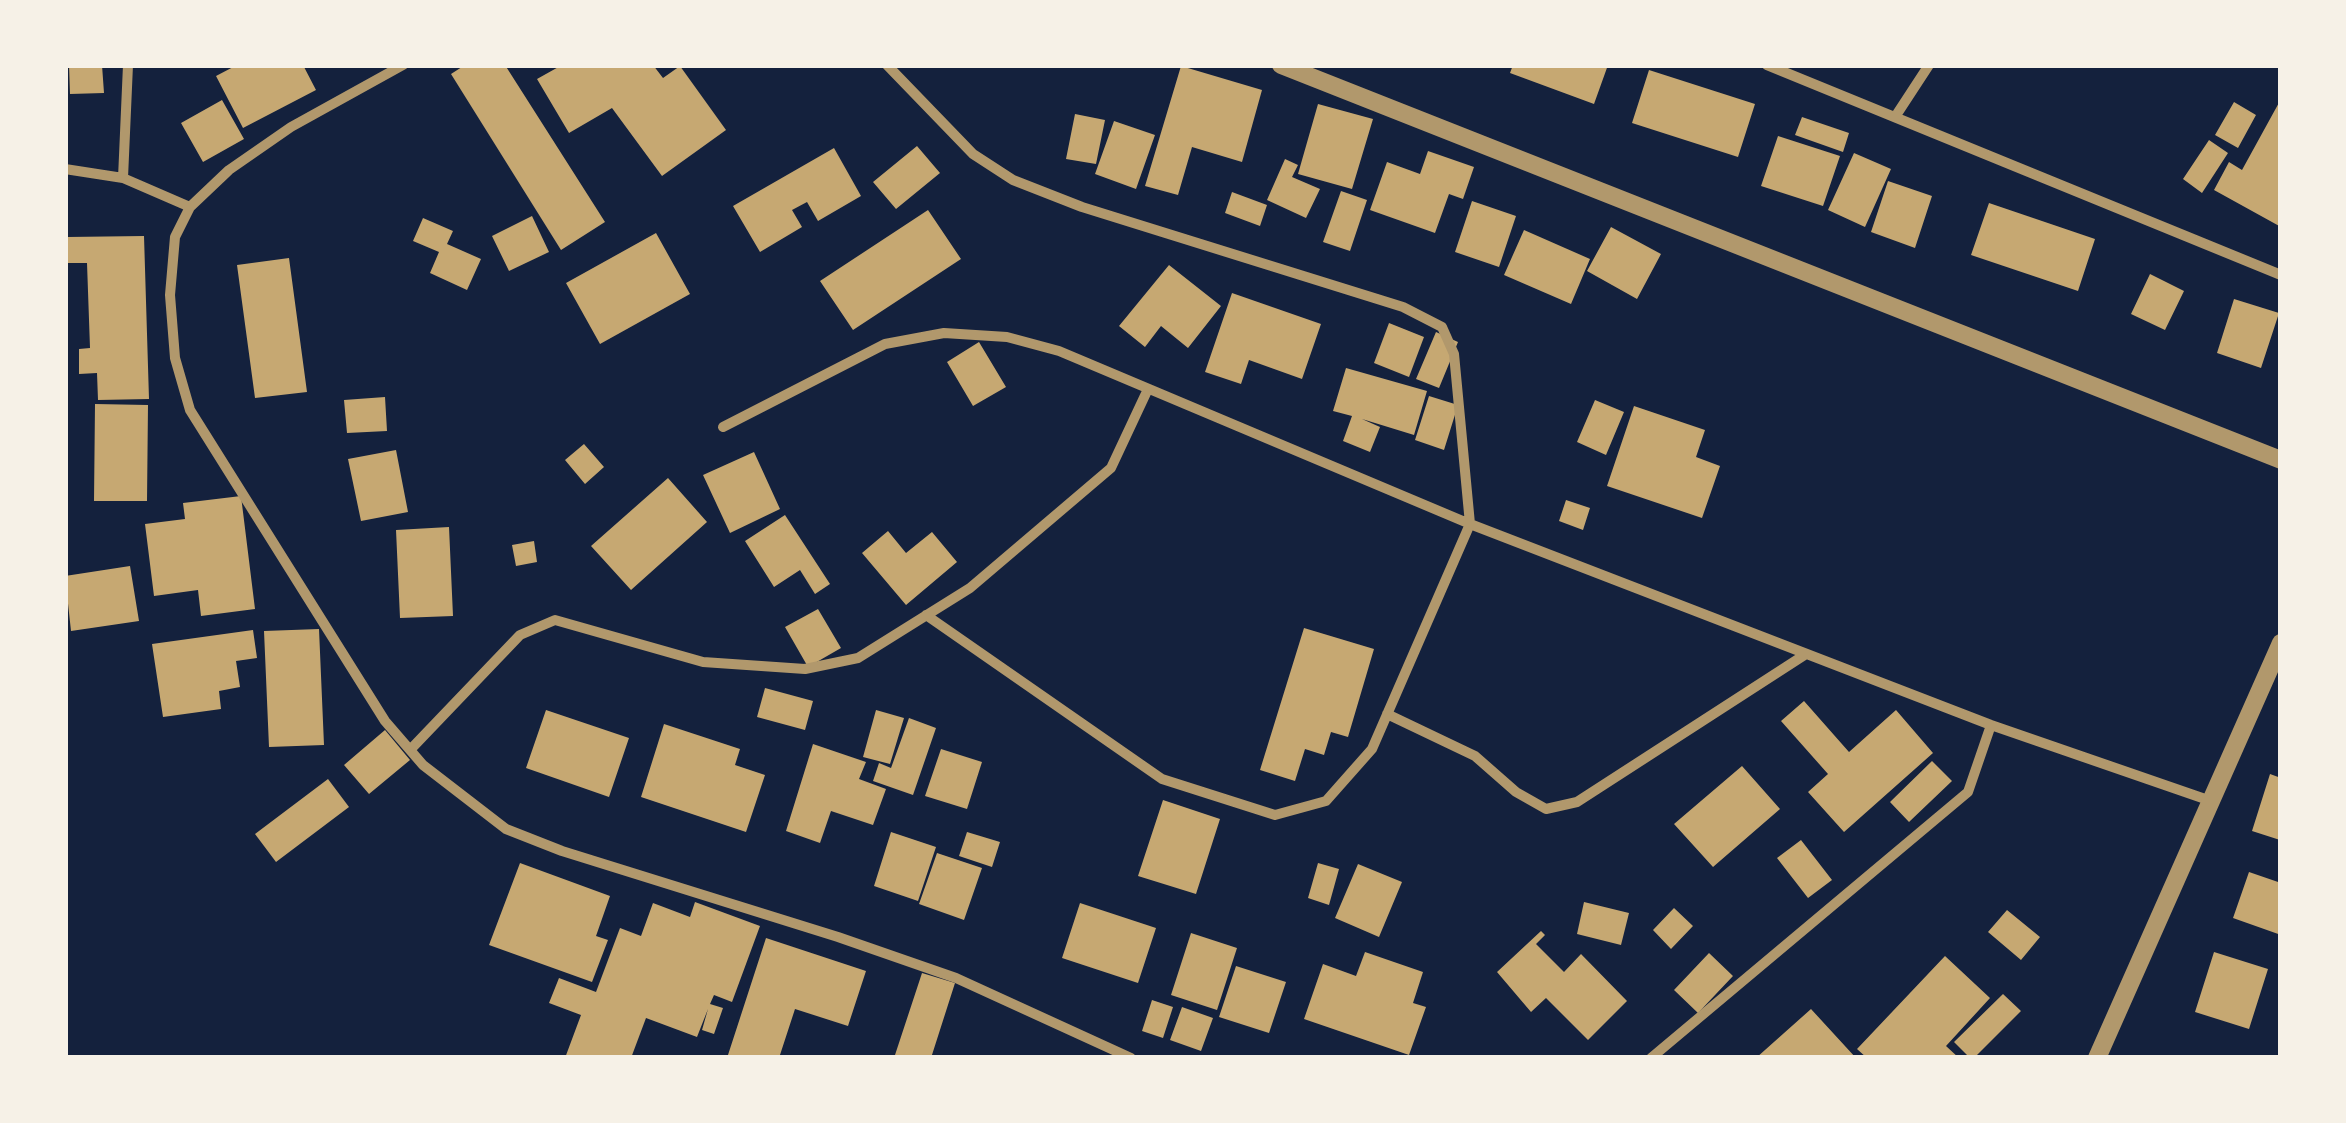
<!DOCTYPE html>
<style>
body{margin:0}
#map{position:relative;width:2346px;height:1123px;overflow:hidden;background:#14213d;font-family:Arial,sans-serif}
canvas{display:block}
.frame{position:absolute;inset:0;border:68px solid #f6f1e7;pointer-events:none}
</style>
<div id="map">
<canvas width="2346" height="1123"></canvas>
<div class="frame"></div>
</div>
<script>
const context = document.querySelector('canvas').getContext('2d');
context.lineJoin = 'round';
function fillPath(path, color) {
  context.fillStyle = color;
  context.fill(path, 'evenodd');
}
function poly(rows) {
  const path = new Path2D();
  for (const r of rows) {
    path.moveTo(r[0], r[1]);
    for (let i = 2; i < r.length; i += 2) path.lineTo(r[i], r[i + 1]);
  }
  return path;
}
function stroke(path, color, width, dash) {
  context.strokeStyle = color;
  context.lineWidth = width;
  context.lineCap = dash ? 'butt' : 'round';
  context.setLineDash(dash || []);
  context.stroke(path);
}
const building = poly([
 [69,65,102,65,104,93,70,94],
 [237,65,303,65,316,90,243,128,216,76],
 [465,65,505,65,605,222,561,250,451,74],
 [562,65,653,65,663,78,680,66,726,130,662,176,612,108,569,133,537,79],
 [1513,65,1608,65,1594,104,1510,73],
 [1181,66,1262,90,1242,162,1192,147,1178,195,1145,186],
 [1649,70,1755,104,1738,157,1632,123],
 [2281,99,2281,227,2214,190,2229,162,2242,170],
 [222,100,244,139,203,162,181,123],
 [2234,102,2256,115,2238,148,2215,135],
 [1318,104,1373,119,1352,189,1298,174],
 [1075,114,1105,120,1096,164,1066,159],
 [1802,117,1849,133,1843,152,1795,135],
 [1114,121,1155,135,1136,189,1095,174],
 [1778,136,1840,156,1823,206,1761,186],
 [2209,140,2228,153,2202,193,2183,179],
 [917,146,940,173,896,209,873,182],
 [834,148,861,196,818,221,807,202,792,210,802,227,760,252,733,206],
 [1428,151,1474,167,1463,199,1449,194,1435,233,1370,210,1387,162,1420,174],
 [1854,153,1891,169,1865,227,1828,210],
 [1285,159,1298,165,1292,177,1320,189,1306,218,1267,200],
 [1888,181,1932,196,1915,248,1871,232],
 [1341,191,1367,200,1350,251,1323,242],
 [1232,192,1267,205,1260,226,1225,213],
 [1472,201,1516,216,1499,267,1455,252],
 [1989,203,2095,239,2078,291,1971,255],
 [928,210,961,259,853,330,820,281],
 [532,216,549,252,509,271,492,236],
 [423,218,453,231,447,244,481,259,467,290,430,273,439,252,413,241],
 [1611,227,1661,254,1637,299,1587,271],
 [1524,230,1590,259,1571,304,1504,275],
 [656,233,690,294,600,344,566,283],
 [144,236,149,399,98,400,97,373,79,374,79,349,90,348,87,263,68,263,67,237],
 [289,258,307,392,255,398,237,265],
 [1169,265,1221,306,1188,348,1161,326,1145,347,1119,326],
 [2150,274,2184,291,2165,330,2131,314],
 [1232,293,1321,324,1302,379,1249,360,1241,384,1205,372],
 [2234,299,2279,313,2261,368,2217,353],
 [1389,323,1424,337,1409,377,1374,363],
 [1436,332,1458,342,1439,388,1416,379],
 [979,342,1006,387,973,406,947,362],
 [1346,368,1427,391,1414,435,1362,419,1380,427,1370,452,1343,441,1352,416,1333,411],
 [1429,396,1458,405,1444,450,1415,440],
 [385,397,387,431,347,433,344,400],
 [1595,400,1624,412,1606,455,1577,442],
 [95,404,148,405,147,501,94,501],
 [1634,406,1705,430,1696,457,1720,466,1702,518,1607,486],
 [584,444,604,467,585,484,565,460],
 [396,450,408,512,361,521,348,459],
 [754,452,780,509,730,533,703,475],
 [668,478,707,522,631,590,591,546],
 [241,496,255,609,201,616,198,590,154,596,145,524,185,519,183,503],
 [1566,500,1590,508,1583,530,1559,521],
 [785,515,830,584,815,594,800,570,774,587,745,541],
 [449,527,453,616,400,618,396,530],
 [888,531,906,553,932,532,957,562,906,605,862,553],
 [534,541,537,562,516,566,512,545],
 [130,566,139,621,71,631,65,576],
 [818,609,841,648,808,667,785,627],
 [1304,628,1374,649,1348,737,1331,732,1324,755,1305,749,1295,781,1260,770],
 [319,629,324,745,269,747,264,631],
 [253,630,257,658,236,661,240,687,219,691,221,709,163,717,152,644],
 [765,688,813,701,805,730,757,717],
 [1804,701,1849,752,1896,710,1933,753,1844,832,1808,792,1828,774,1781,721],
 [546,710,629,738,609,797,526,768],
 [876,710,904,718,890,764,863,757],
 [909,718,936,728,913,795,873,781,879,763,891,768],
 [664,724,740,749,735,765,765,775,746,832,641,797],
 [385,730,410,760,369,794,344,765],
 [813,744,866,762,859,779,886,789,873,825,831,811,820,843,786,831],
 [941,749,982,762,967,809,925,796],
 [1932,761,1952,781,1909,822,1890,802],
 [1742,766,1780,809,1713,867,1674,824],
 [2270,774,2281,778,2280,840,2252,831],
 [328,779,349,807,276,862,255,834],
 [1163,800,1220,819,1196,894,1138,876],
 [891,832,936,847,918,901,874,886],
 [967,832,1000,842,992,867,959,856],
 [1801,840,1832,880,1808,898,1777,858],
 [937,853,982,868,964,920,919,904],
 [520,863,610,896,596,936,608,940,592,982,489,945],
 [1318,863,1339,869,1329,905,1308,898],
 [1358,864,1402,882,1379,937,1335,918],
 [2249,872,2281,883,2281,935,2233,918],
 [695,902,760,926,732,1002,714,995,710,1004,723,1008,714,1034,702,1030,708,1009,697,1037,646,1018,631,1058,565,1058,581,1015,549,1003,559,978,596,992,620,928,641,936,653,903,690,917],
 [1584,902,1629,913,1621,945,1577,934],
 [1080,903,1156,928,1138,983,1062,958],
 [1674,908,1693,926,1671,949,1653,930],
 [2007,910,2040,937,2021,960,1988,932],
 [1541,931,1545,935,1536,944,1564,972,1581,954,1627,1001,1588,1040,1546,998,1531,1012,1497,972],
 [1191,933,1237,948,1217,1010,1171,995],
 [766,938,866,971,848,1026,795,1009,779,1058,727,1058],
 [1365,952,1423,972,1413,1003,1426,1007,1409,1055,1304,1019,1323,964,1356,976],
 [2214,952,2268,969,2249,1029,2195,1012],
 [1709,953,1733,976,1698,1013,1674,990],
 [1945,956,1990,998,1946,1046,1959,1058,1867,1058,1857,1049],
 [1236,966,1286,982,1269,1033,1219,1017],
 [922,973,955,983,931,1058,894,1058],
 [2003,994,2021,1011,1974,1058,1970,1058,1954,1042],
 [1152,1000,1173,1007,1163,1038,1142,1031],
 [1182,1007,1213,1018,1201,1051,1170,1040],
 [1811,1009,1856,1058,1756,1058]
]);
const minor = poly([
 [403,65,291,127,229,170,190,207,175,237,170,295,175,358,190,410,385,721,423,765,506,829,562,851,838,937,956,978,1131,1058],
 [887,65,973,154,1013,180,1082,207,1403,307,1442,327,1454,354,1470,524,1372,749,1326,801,1275,815,1162,779,926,615],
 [1767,65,2281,275],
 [1895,117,1929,65],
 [65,169,123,178,190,207],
 [123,178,128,65],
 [723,427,885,344,944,333,1007,337,1059,351,1470,524,1991,725,2211,801],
 [1387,714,1475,756,1516,792,1546,809,1577,802,1806,654],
 [410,750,520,635,555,620,703,662,805,669,858,658,970,588,1111,468,1148,389],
 [1651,1058,1968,792,1991,725]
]);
const tertiary = poly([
 [1281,65,2281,460],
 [2097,1058,2281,643]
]);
fillPath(building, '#c6a872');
stroke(minor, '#b1986c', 10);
stroke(tertiary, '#b1986c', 18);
</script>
